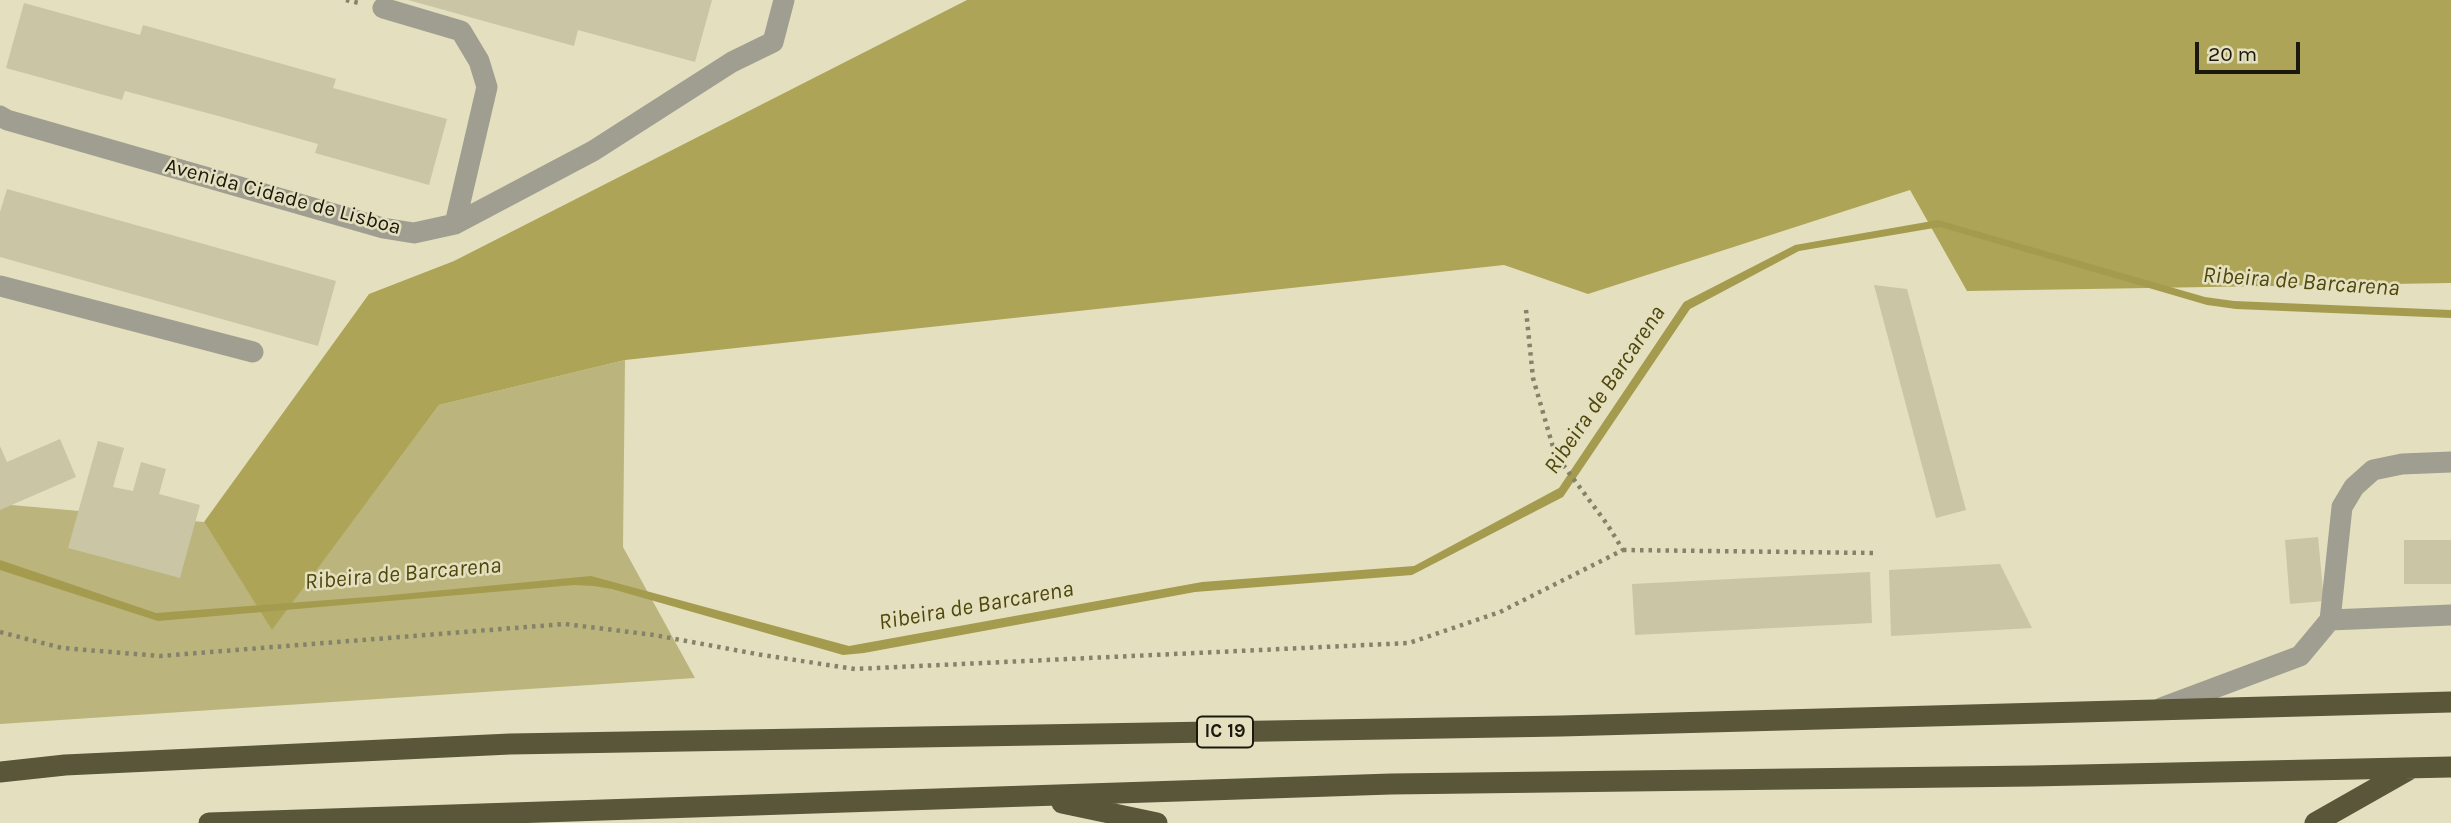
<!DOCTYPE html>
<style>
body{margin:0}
#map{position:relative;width:2451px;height:823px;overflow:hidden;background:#e4e0bf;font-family:Karla,sans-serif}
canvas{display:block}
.scale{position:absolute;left:2195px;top:42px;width:105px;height:32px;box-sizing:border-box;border:4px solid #1b190d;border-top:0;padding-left:9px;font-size:21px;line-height:24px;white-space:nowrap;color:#1b190d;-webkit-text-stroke:5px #e4e0bf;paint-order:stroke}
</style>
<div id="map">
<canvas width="2451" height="823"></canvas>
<div class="scale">20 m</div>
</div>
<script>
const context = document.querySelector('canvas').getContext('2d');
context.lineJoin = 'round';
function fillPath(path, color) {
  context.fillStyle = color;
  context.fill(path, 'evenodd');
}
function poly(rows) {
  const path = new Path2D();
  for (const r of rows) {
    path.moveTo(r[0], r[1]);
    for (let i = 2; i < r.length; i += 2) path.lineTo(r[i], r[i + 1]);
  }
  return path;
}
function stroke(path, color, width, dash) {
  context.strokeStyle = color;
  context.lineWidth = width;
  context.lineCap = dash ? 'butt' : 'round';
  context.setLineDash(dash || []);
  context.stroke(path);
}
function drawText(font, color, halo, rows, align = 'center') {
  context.font = font + ' Karla,sans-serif';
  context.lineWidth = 5;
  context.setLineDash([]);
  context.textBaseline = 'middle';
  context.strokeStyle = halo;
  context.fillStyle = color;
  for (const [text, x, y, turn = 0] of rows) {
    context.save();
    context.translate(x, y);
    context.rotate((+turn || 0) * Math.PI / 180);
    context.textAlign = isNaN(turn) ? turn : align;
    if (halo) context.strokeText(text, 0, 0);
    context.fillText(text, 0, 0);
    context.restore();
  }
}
const green = poly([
 [625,360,623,547,695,678,0,724,0,504,204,522,272,629,439,405]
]);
const forest = poly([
 [967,0,2451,0,2451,283,1967,291,1910,190,1588,294,1504,265,625,360,439,405,272,630,204,522,369,294,454,261]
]);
const water = poly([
 [1938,220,2205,297,2234,301,2451,310,2451,318,2236,309,2207,305,1940,227,1799,251,1690,309,1563,497,1412,575,1195,592,864,653,843,655,612,589,594,586,574,585,158,621,0,570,0,560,156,613,381,596,591,576,849,646,1202,582,1414,566,1559,488,1684,302,1795,245]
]);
const building = poly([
 [408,0,712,0,695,62,578,30,574,46],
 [24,3,140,35,143,25,336,79,333,88,447,119,429,185,315,153,318,144,222,117,125,91,122,100,6,68],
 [7,189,336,281,318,346,0,257,0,212],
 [1874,285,1907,289,1966,510,1936,518],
 [60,439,76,477,0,510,0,446,7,462],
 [98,441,124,448,113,487,133,491,141,462,166,469,159,494,200,505,180,578,68,548],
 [2318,537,2324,601,2290,604,2285,540],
 [2404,540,2451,540,2451,584,2404,584],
 [2000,564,2032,628,1891,636,1889,570],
 [1870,572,1872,623,1635,635,1632,584]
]);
const path = poly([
 [346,0,359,3],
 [1623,550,1875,553],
 [0,632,62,648,160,656,565,624,654,635,762,655,855,669,1409,643,1500,612,1623,550,1607,524,1555,454,1533,378,1526,310]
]);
const minor = poly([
 [383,8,461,31,479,61,487,87,455,224],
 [0,116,7,120,383,228,414,233,455,224,593,151,732,62,773,42,784,0],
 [0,286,253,352],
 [2330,620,2342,507,2354,487,2373,470,2402,464,2451,462],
 [2161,708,2300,656,2330,620,2451,615]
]);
const highway = poly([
 [0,772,65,765,510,744,1561,726,2451,702],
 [1062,803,1157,823],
 [209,823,1391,784,2032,776,2451,767],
 [2315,823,2410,769]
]);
const shields = [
 [1225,732,56]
];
const shieldNames = [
 ["IC 19",1225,732]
];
const streetNames = [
 ["Avenida Cidade de Lisboa",283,197,15]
];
const waterNames = [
 ["Ribeira de Barcarena",2301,282,4],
 ["Ribeira de Barcarena",1605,390,-56],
 ["Ribeira de Barcarena",403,574,-5],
 ["Ribeira de Barcarena",976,606,-10]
];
fillPath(green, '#bbb47c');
fillPath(forest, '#ada458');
fillPath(water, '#a49b4f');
fillPath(building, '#c9c5a5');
stroke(path, '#85826b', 4.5, [3.5, 5]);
stroke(minor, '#a09e91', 21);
stroke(highway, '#595639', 21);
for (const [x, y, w] of shields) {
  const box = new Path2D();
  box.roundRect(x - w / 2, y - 15.5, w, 31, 5);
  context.fillStyle = '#e4e0bf';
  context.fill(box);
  stroke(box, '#1b190d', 2);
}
drawText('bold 19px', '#1b190d', null, shieldNames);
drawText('21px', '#1b190d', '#e4e0bf', streetNames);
drawText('italic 23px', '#4f470b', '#e4e0bf', waterNames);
</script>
